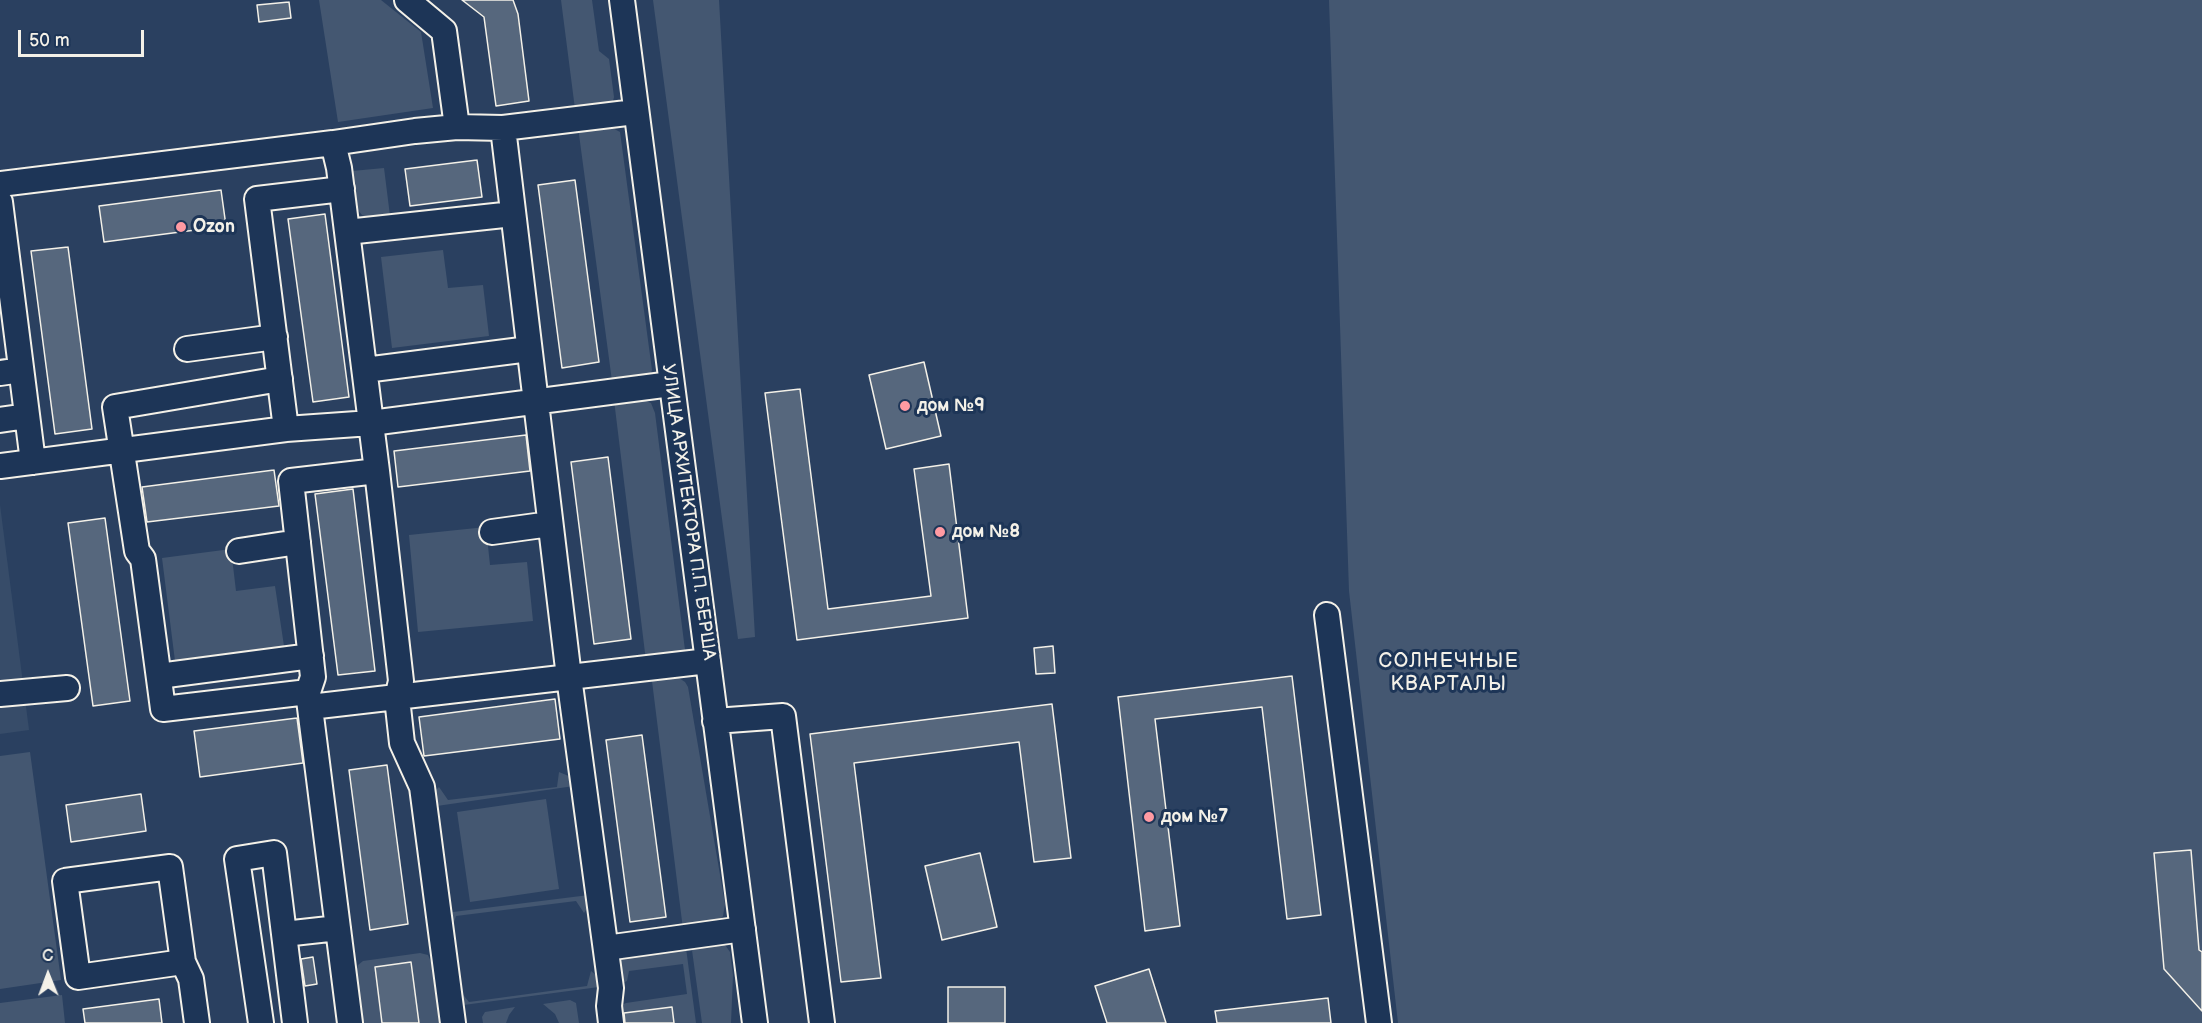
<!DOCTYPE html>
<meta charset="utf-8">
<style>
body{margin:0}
#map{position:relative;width:2202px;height:1023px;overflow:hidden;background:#2a4060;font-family:"Balsamiq Sans",sans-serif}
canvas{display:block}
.north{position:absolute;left:18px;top:945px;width:60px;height:60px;-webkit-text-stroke:4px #1d3557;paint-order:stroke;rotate:359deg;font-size:16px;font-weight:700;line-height:24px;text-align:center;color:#f4f1e8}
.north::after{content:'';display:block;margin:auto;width:21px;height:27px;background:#f4f1e8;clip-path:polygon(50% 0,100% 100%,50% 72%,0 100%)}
.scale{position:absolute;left:18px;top:30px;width:126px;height:27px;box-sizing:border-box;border:3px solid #f4f1e8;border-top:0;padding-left:8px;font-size:18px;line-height:21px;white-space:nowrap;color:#f4f1e8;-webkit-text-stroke:4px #1d3557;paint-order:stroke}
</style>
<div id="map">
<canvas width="2202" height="1023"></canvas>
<div class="north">С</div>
<div class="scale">50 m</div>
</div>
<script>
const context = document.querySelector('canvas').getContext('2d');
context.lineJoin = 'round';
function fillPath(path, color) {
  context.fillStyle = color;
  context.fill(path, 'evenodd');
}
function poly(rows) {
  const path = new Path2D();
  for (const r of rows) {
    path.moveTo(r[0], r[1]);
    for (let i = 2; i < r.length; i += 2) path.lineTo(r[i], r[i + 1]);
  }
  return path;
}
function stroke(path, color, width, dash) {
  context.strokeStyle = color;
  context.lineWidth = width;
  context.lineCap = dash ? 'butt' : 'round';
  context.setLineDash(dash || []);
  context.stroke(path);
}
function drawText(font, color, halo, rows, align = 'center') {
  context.font = font + ' "Balsamiq Sans",sans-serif';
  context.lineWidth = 6;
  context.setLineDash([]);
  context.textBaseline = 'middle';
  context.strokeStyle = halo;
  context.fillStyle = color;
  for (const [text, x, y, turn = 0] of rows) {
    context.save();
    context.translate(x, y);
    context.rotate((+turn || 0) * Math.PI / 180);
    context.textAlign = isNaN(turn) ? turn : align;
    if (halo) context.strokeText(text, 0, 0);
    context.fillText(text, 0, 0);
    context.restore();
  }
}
const built = poly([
 [0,505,29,730,0,734]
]);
const green = poly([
 [319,0,381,0,421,32,433,108,338,122],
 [561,0,592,0,599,51,609,59,614,97,613,101,607,106,575,109],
 [653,0,719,0,755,637,738,639],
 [1329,0,2202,0,2202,1023,1398,1023,1349,591],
 [605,124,620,132,652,370,649,378,612,381,578,127],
 [384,168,390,216,370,218,362,215,357,209,352,171],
 [443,250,448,288,483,285,489,336,392,348,381,257],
 [641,399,651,403,655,413,685,650,681,657,646,661,614,400],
 [486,527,490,565,527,562,533,621,418,632,409,535],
 [231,549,236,591,275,586,284,646,175,661,162,558],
 [651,673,679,678,685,682,688,687,725,904,723,916,717,924,683,929],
 [30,752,61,980,0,989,0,756],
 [559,772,571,777,574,786,430,807,434,792,439,787,448,800,557,787],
 [546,799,559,889,470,902,457,812],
 [589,895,588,907,584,913,576,901,456,916,451,931,445,913],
 [723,942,730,952,733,975,731,1023,702,1023,691,943],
 [686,948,696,1023,674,1023,672,1007,637,1023,624,1023,622,1005,626,1003,687,994,683,964,629,971,627,981,620,984,620,958],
 [420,953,428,955,432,964,439,1023,419,1023,411,962,375,967,382,1023,360,1023,355,977,358,965,363,961],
 [591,971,597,976,599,987,456,1006,460,991,469,1002,587,986],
 [62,995,65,1023,0,1023,0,1003],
 [570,1000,576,1003,579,1023,559,1023,555,1014,543,1004],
 [515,1007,509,1015,506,1023,483,1023,482,1017,485,1012]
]);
const building = poly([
 [462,0,513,0,518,14,529,101,496,106,484,17,462,0],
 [289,2,291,18,259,22,257,5,289,2],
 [477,160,482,197,410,206,405,169,477,160],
 [575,180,599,362,562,368,538,185,575,180],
 [221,190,226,226,104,242,99,206,221,190],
 [325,214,349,397,313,402,288,219,325,214],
 [68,247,92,429,55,434,31,251,68,247],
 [924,362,941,436,886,449,869,375,924,362],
 [800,389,828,609,931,596,914,469,949,464,968,618,797,640,765,393,800,389],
 [526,435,530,471,398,487,394,451,526,435],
 [608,457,631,639,594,644,571,462,608,457],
 [274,470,279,506,147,522,142,487,274,470],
 [353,489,375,671,338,675,315,494,353,489],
 [105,518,130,701,93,706,68,523,105,518],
 [1053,646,1055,673,1036,674,1034,648,1053,646],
 [1292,676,1321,915,1287,919,1262,707,1155,719,1180,926,1145,931,1118,697,1292,676],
 [555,699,560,739,424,756,419,717,555,699],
 [1052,704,1071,858,1034,862,1019,742,854,763,881,978,841,982,810,734,1052,704],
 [297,718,303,763,200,777,194,731,297,718],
 [642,735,666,917,630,922,606,740,642,735],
 [387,765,408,924,370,930,349,770,387,765],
 [141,794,146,831,71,842,66,805,141,794],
 [2191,850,2199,950,2202,952,2202,1011,2164,969,2154,853,2191,850],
 [980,853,997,927,942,940,925,866,980,853],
 [313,957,317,984,305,986,301,959,313,957],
 [411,962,419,1023,382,1023,375,967,411,962],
 [1149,969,1166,1023,1107,1023,1095,986,1149,969],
 [948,987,1005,987,1005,1023,948,1023,948,987],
 [1328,998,1331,1023,1217,1023,1215,1011,1328,998],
 [159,999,162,1023,85,1023,83,1009,159,999],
 [672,1007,674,1023,625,1023,624,1013,672,1007]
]);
const minor = poly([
 [407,0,444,31,457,127],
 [622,0,755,1023],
 [503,128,569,677,611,988,609,1006,611,1023],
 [333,143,339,168,377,471,401,681,397,698,402,743,422,787,453,1023],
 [0,184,333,143,415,131,457,127,503,128,635,112],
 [342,189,257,199,286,429,371,423,671,384],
 [0,202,33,462],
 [347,232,513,214],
 [187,349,275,337],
 [365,370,529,349],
 [0,373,21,370],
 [280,379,115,407,137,551,143,559,163,709,308,692],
 [0,420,27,416],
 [0,466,286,429],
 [492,532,550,524],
 [239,551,298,542],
 [1327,615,1379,1023],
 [159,676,311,656],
 [0,694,67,688],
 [310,707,708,661],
 [715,721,783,716,822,1023],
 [284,934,338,928],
 [606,948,743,929],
 [183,962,78,977,65,881,170,867,183,962,191,979,197,1023],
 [261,1023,237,859,274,853,295,1023],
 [350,1023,308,692,313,677,291,481,377,471]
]);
const markers = [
 [181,227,6,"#ff9aa2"],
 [905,406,6,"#ff9aa2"],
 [940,532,6,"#ff9aa2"],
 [1149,817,6,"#ff9aa2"]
];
const poiNames = [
 ["Ozon",193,227],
 ["дом №9",917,406],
 ["дом №8",952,532],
 ["дом №7",1161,817]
];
const streetNames = [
 ["УЛИЦА АРХИТЕКТОРА П.П. БЕРША",688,512,82]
];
const neighbourhoodNames = [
 ["СОЛНЕЧНЫЕ",1449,662],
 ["КВАРТАЛЫ",1449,685]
];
fillPath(built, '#374c69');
fillPath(green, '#445771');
fillPath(building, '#56677d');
stroke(building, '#f4f1e8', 1.5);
stroke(minor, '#f4f1e8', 28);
stroke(minor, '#1d3557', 24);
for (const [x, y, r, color] of markers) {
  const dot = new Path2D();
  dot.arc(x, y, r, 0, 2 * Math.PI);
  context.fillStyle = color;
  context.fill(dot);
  stroke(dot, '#1d3557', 2);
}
drawText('bold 18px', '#f4f1e8', '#1d3557', poiNames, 'left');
drawText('18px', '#f4f1e8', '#1d3557', streetNames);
context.letterSpacing = '1.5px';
drawText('20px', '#f4f1e8', '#1d3557', neighbourhoodNames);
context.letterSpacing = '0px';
</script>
